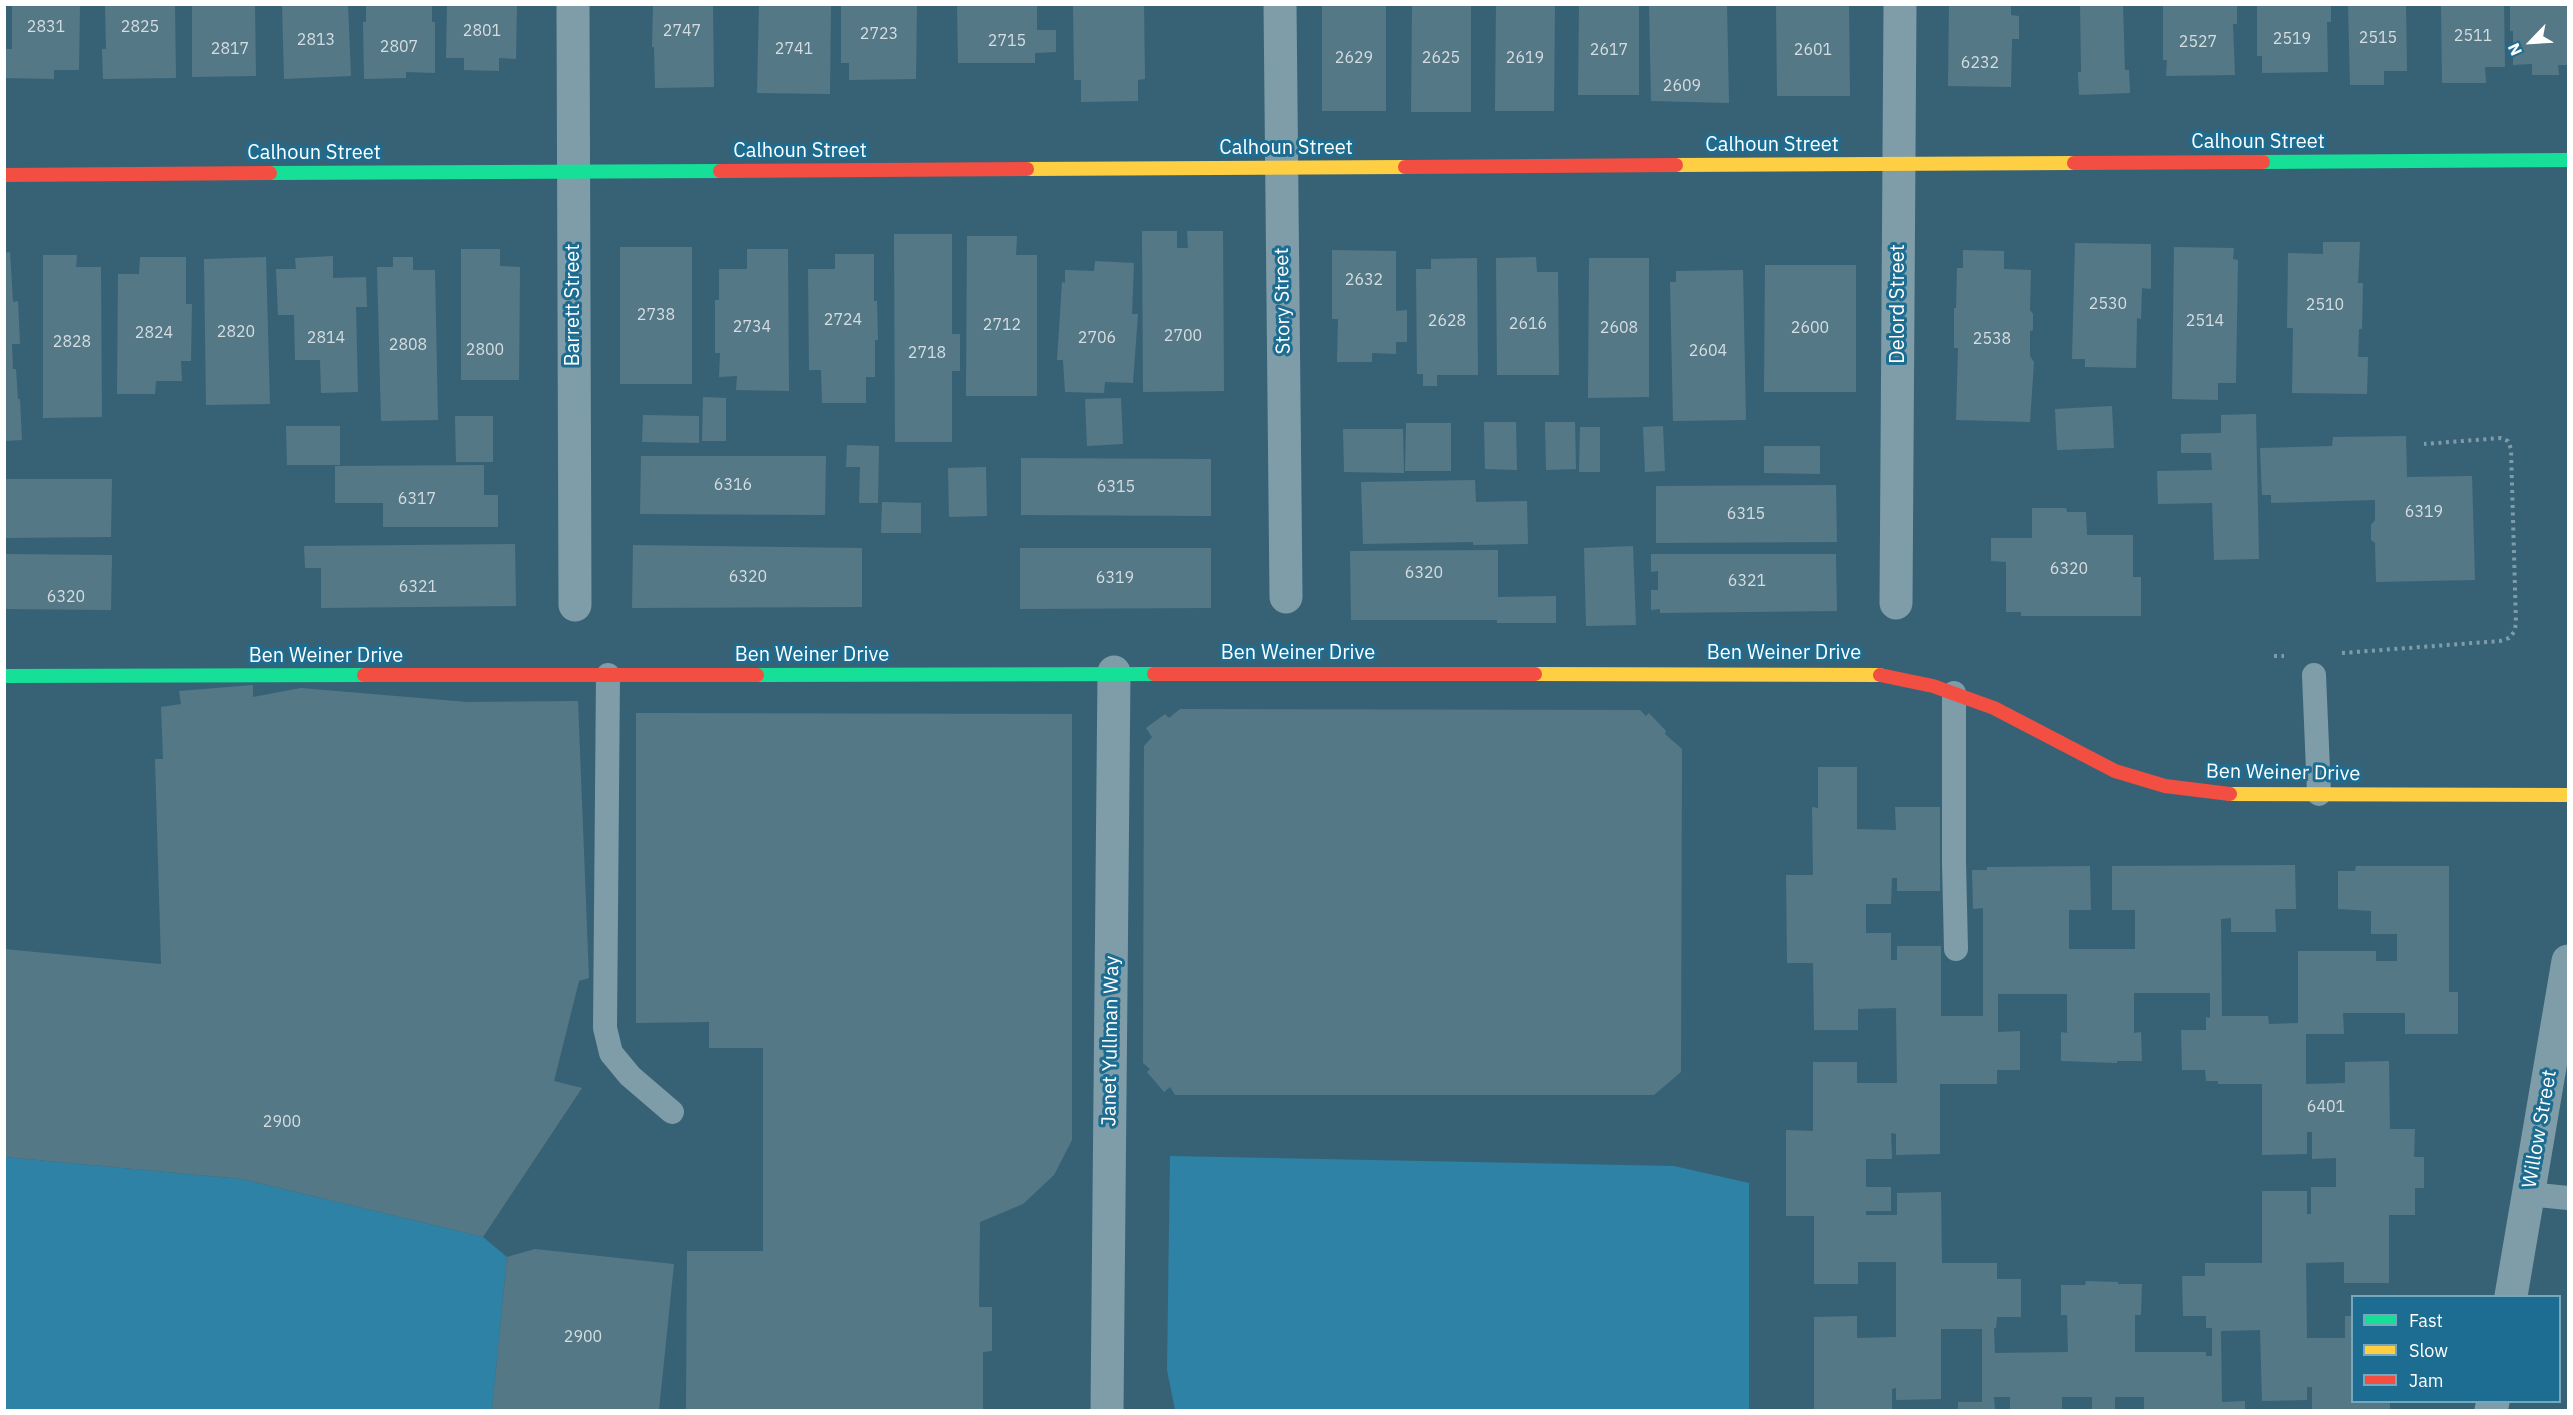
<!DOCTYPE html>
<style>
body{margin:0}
#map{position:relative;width:2573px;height:1415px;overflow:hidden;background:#376276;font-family:"IBM Plex Sans",sans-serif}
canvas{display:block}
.frame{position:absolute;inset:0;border:6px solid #fff;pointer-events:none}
.legend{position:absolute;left:2351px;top:1295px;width:210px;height:108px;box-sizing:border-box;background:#1c6d91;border:2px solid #77a7bd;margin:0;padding:8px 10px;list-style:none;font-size:18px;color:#fff}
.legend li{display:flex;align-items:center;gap:12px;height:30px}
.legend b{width:30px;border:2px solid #77a7bd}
.north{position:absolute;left:2501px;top:12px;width:60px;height:60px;-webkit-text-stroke:4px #1c6d91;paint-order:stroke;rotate:245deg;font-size:16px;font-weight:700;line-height:24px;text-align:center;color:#fff}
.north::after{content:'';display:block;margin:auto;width:21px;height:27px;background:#fff;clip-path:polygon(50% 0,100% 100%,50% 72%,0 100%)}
</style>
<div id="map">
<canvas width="2573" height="1415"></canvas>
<div class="frame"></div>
<ul class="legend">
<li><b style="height:8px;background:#16e098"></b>Fast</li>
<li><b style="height:8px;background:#ffcf43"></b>Slow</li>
<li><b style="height:8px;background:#f24e42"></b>Jam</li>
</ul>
<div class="north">N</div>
</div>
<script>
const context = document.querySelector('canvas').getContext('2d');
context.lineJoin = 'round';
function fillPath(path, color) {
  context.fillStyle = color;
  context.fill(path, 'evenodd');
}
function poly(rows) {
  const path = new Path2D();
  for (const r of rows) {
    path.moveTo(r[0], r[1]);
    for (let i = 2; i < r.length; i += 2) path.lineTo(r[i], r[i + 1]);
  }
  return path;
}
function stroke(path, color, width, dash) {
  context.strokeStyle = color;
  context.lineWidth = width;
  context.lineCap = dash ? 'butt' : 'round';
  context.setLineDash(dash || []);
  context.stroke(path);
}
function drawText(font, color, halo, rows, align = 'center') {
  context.font = font + ' "IBM Plex Sans",sans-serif';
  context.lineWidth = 6;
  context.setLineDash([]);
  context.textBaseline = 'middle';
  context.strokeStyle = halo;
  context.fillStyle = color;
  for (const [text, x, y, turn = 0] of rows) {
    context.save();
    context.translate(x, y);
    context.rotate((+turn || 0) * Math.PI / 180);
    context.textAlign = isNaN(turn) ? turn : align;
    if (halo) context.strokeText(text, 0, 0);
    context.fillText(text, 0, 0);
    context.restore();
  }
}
const green = poly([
 [1170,1156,1674,1166,1749,1183,1749,1410,1175,1410,1167,1370],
 [4,1157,242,1179,483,1237,507,1257,492,1410,5,1410]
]);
const building = poly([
 [12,4,80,4,79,70,54,70,54,79,4,78,4,49,12,49],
 [105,4,175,4,176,78,103,79,102,49,106,49],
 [192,4,255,4,256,76,192,77],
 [282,4,348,4,351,76,284,79],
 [366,4,432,4,432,22,435,22,435,73,406,72,406,78,364,79,363,22,366,22],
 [447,4,517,4,516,59,499,58,499,71,464,70,464,58,446,58],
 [653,4,713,4,714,87,655,88,654,47,652,47],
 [759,4,831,4,830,94,757,93],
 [841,4,917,4,916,79,849,80,849,63,841,63],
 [1073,4,1144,4,1145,79,1138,80,1138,101,1081,102,1081,80,1074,80],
 [1322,4,1386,4,1386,111,1322,111],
 [1412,4,1471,4,1471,112,1411,112],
 [1496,4,1555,4,1554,111,1495,111],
 [1579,4,1639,4,1639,95,1578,95],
 [1649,4,1727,4,1729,103,1651,101],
 [1776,4,1849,4,1850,96,1777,96],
 [1949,4,2011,4,2011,15,2019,16,2019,39,2012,39,2011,87,1948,86],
 [2080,4,2123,4,2125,70,2129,70,2130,93,2079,95,2078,72,2081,72],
 [2163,4,2237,4,2237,24,2233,24,2235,75,2166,76,2167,60,2163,60],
 [2257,4,2331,4,2331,22,2327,22,2328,72,2262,73,2262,56,2257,56],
 [2348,4,2406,4,2407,71,2384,71,2384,85,2350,85],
 [2441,4,2504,4,2505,67,2485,67,2486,83,2442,83],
 [2510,4,2568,4,2568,65,2558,65,2559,75,2532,75,2532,64,2513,65,2513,31,2510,31],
 [957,5,1037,5,1037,30,1056,30,1056,52,1035,53,1035,63,958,63],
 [1142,231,1177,231,1177,248,1188,248,1187,231,1223,231,1224,391,1143,392],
 [894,234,952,234,952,334,960,334,960,371,952,371,952,442,895,442],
 [967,236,1017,236,1016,255,1037,255,1037,396,966,396],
 [2323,242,2360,242,2358,283,2363,283,2362,329,2359,329,2358,357,2368,357,2367,394,2292,393,2293,328,2287,328,2288,253,2323,254],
 [2075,243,2151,244,2151,289,2142,288,2141,319,2137,318,2136,368,2085,367,2085,359,2072,359],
 [620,247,692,247,692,384,620,384],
 [2174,247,2234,248,2233,259,2238,260,2236,383,2218,383,2218,400,2172,399],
 [461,249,500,249,500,266,520,267,519,380,461,380],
 [747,249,788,249,789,391,736,390,737,376,719,377,720,353,715,353,715,300,719,300,719,269,747,269],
 [1332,250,1396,251,1396,311,1407,310,1407,342,1396,342,1396,354,1372,353,1372,362,1337,362,1338,319,1332,319],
 [1963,250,2004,251,2004,269,2031,270,2030,310,2033,314,2033,330,2030,331,2030,356,2034,362,2030,422,1956,420,1958,348,1954,348,1954,308,1956,308,1957,268,1963,268],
 [10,252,13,302,18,301,20,344,12,344,13,369,16,369,18,399,20,399,22,440,4,441,4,253],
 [835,254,874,254,874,301,877,301,878,340,875,340,875,377,866,377,866,403,822,403,821,370,809,370,808,269,835,269],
 [43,255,77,255,76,267,101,267,102,417,43,418],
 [333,256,333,278,366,277,367,307,356,307,358,392,321,393,320,360,295,360,294,315,278,315,276,269,296,269,295,258],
 [140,257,186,257,186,304,192,304,191,361,181,361,182,381,156,381,155,394,117,394,118,274,139,274],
 [266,257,270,404,206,405,204,259],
 [393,257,413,257,413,270,435,270,438,420,381,421,377,267,393,267],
 [1536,257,1537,272,1558,272,1559,375,1497,375,1496,258],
 [1477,258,1478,375,1437,375,1437,386,1423,386,1423,374,1417,374,1416,269,1431,269,1431,259],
 [1589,258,1649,258,1649,397,1588,398],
 [1095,261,1134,263,1132,314,1138,314,1133,383,1105,382,1104,393,1065,392,1063,360,1057,360,1062,282,1065,283,1065,270,1094,271],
 [1765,265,1856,265,1856,392,1764,392],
 [1743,270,1746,420,1673,421,1670,282,1676,282,1676,271],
 [703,397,726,398,726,441,702,441],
 [1121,398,1123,444,1087,446,1085,399],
 [2112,406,2114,448,2057,450,2055,409],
 [2256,414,2259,559,2214,560,2212,503,2158,504,2157,471,2212,470,2211,453,2181,453,2181,434,2221,433,2221,415],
 [643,415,699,416,699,443,642,442],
 [455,416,493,416,493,462,456,462],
 [1484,422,1516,422,1517,470,1485,469],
 [1545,422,1575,422,1576,469,1546,470],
 [1406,423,1451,423,1451,471,1405,471],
 [286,426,340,426,340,465,287,465],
 [1663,426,1665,471,1645,472,1643,427],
 [1580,427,1600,427,1600,472,1579,472],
 [1343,429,1403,429,1404,473,1344,472],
 [2406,436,2407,477,2472,476,2475,580,2376,582,2375,543,2371,540,2371,525,2375,520,2375,500,2271,503,2271,495,2262,495,2260,448,2332,446,2333,437],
 [847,445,879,446,878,503,859,503,860,467,846,467],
 [1764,446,1820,446,1820,474,1764,473],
 [641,456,826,456,825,515,640,514],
 [1021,458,1211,459,1211,516,1021,515],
 [484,465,484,495,498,495,498,527,383,527,383,503,335,503,335,466],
 [986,467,987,516,949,517,948,468],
 [4,479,112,479,111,537,4,538],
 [1475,480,1476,502,1527,501,1528,544,1473,545,1473,542,1363,544,1361,482],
 [1836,485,1837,542,1656,543,1656,486],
 [882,502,921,503,921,533,881,533],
 [2032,508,2066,508,2067,512,2086,512,2087,535,2133,535,2133,577,2141,577,2141,616,2021,616,2021,612,2006,612,2006,562,1991,561,1991,538,2032,538],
 [515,544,516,606,321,608,321,568,305,568,304,546],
 [633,545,862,548,862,607,632,608],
 [1633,546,1636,625,1586,626,1584,548],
 [1020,548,1211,548,1211,608,1020,609],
 [1498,550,1498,597,1556,596,1556,623,1497,623,1497,620,1351,620,1350,551],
 [4,554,112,555,111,610,4,609],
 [1651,554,1836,554,1837,611,1660,613,1660,609,1651,610,1651,590,1658,590,1658,571,1651,572],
 [253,685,253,697,301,688,467,702,578,701,589,978,579,981,554,1081,582,1088,483,1237,242,1179,4,1157,4,949,161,964,155,759,163,759,161,707,181,704,179,691],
 [1180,709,1640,710,1646,716,1649,713,1666,731,1665,734,1682,749,1681,1072,1654,1095,1175,1095,1170,1087,1164,1092,1147,1072,1150,1069,1143,1063,1144,746,1152,737,1146,728,1165,714,1169,718],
 [636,713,1072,714,1072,1140,1054,1175,1023,1204,980,1222,979,1307,992,1307,992,1351,983,1352,983,1410,686,1410,687,1251,763,1251,763,1048,709,1048,709,1022,636,1023],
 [1818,767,1857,767,1857,829,1896,830,1895,807,1940,807,1940,891,1897,891,1897,878,1892,878,1891,904,1866,904,1866,933,1891,933,1891,960,1897,960,1897,946,1941,946,1941,1016,1983,1016,1983,908,1973,909,1972,870,1987,870,1987,867,2090,866,2091,910,2069,910,2069,949,2135,949,2135,910,2112,910,2112,866,2295,865,2296,909,2275,909,2276,932,2231,932,2231,918,2221,919,2222,1016,2268,1016,2269,1024,2298,1023,2298,951,2376,951,2376,961,2397,961,2397,934,2371,934,2371,911,2338,909,2338,871,2355,871,2356,866,2449,866,2449,992,2458,992,2458,1034,2405,1034,2405,1013,2343,1013,2344,1034,2306,1034,2306,1084,2345,1083,2345,1062,2389,1061,2390,1129,2415,1129,2414,1157,2424,1157,2424,1188,2415,1188,2415,1215,2389,1215,2389,1283,2344,1283,2344,1262,2306,1263,2307,1338,2345,1338,2345,1316,2352,1316,2352,1402,2390,1402,2390,1410,2312,1410,2312,1387,2307,1387,2307,1400,2262,1401,2260,1330,2221,1331,2222,1402,2245,1401,2245,1410,2144,1410,2144,1397,2115,1397,2115,1410,2092,1410,2092,1397,2062,1397,2062,1410,2010,1410,2010,1397,1994,1397,1995,1410,1958,1410,1958,1402,1982,1402,1982,1329,1941,1329,1941,1399,1896,1400,1896,1388,1892,1389,1892,1410,1814,1410,1814,1317,1857,1316,1857,1338,1896,1337,1896,1262,1858,1262,1858,1284,1814,1284,1814,1216,1786,1216,1786,1130,1813,1131,1813,1062,1857,1062,1857,1083,1897,1083,1896,1008,1858,1009,1858,1030,1814,1030,1813,963,1787,963,1786,875,1813,875,1812,807,1818,808],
 [2134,993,2210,993,2210,1018,2206,1017,2206,1030,2181,1030,2182,1070,2205,1070,2206,1081,2218,1081,2218,1084,2262,1084,2262,1155,2307,1154,2307,1132,2312,1132,2312,1159,2336,1158,2336,1187,2311,1187,2311,1214,2307,1214,2307,1191,2262,1191,2262,1263,2205,1263,2205,1276,2182,1276,2183,1316,2206,1316,2206,1328,2212,1328,2212,1356,2206,1356,2206,1352,2135,1352,2135,1315,2141,1315,2142,1284,2118,1284,2118,1282,2086,1281,2085,1285,2061,1285,2061,1315,2067,1315,2068,1352,1995,1353,1994,1328,1996,1328,1997,1317,2021,1317,2021,1279,1997,1279,1997,1263,1942,1263,1941,1192,1897,1193,1897,1215,1866,1215,1866,1211,1891,1211,1891,1187,1866,1187,1866,1159,1892,1159,1891,1133,1896,1134,1896,1155,1940,1154,1940,1084,1997,1084,1997,1070,2020,1070,2020,1031,1998,1032,1998,994,2067,994,2067,1033,2061,1032,2061,1061,2117,1063,2117,1061,2142,1061,2141,1032,2134,1033],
 [535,1249,674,1264,659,1410,492,1410,507,1257]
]);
const path = poly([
 [2342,653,2500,641,2509,638,2514,632,2516,624,2511,449,2508,441,2501,438,2424,444],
 [2274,656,2284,656]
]);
const lane = poly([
 [608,675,605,1028,611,1053,630,1076,672,1112],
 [2314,675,2319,794],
 [1954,693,1954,862,1956,949],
 [2528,1194,2568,1198]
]);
const street = poly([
 [573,4,575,605],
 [1280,4,1286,597],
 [1896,603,1900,4],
 [2511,1296,2568,961],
 [1107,1410,1114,672],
 [2491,1410,2493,1402]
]);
const fast = poly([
 [2263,162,2568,160],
 [270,173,720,171],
 [757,675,1154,674],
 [4,676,364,675]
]);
const slow = poly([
 [1676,165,2074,163],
 [1027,169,1405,167],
 [1535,674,1880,675],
 [2230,794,2568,795]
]);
const jam = poly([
 [2074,163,2263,162],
 [1405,167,1676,165],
 [720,171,1027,169],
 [4,175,270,173],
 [1154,674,1535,674],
 [364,675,757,675],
 [1880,675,1933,686,1994,708,2115,771,2165,786,2230,794]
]);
const numberNames = [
 ["2831",46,27],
 ["2825",140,27],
 ["2801",482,31],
 ["2747",682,31],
 ["2723",879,34],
 ["2511",2473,36],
 ["2515",2378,38],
 ["2519",2292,39],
 ["2813",316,40],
 ["2715",1007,41],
 ["2527",2198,42],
 ["2807",399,47],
 ["2817",230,49],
 ["2741",794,49],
 ["2617",1609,50],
 ["2601",1813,50],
 ["2629",1354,58],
 ["2625",1441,58],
 ["2619",1525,58],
 ["6232",1980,63],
 ["2609",1682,86],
 ["2632",1364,280],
 ["2530",2108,304],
 ["2510",2325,305],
 ["2738",656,315],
 ["2724",843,320],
 ["2628",1447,321],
 ["2514",2205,321],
 ["2616",1528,324],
 ["2712",1002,325],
 ["2734",752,327],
 ["2608",1619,328],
 ["2600",1810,328],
 ["2820",236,332],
 ["2824",154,333],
 ["2700",1183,336],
 ["2814",326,338],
 ["2706",1097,338],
 ["2538",1992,339],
 ["2828",72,342],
 ["2808",408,345],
 ["2800",485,350],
 ["2604",1708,351],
 ["2718",927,353],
 ["6316",733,485],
 ["6315",1116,487],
 ["6317",417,499],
 ["6319",2424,512],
 ["6315",1746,514],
 ["6320",2069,569],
 ["6320",1424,573],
 ["6320",748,577],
 ["6319",1115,578],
 ["6321",1747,581],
 ["6321",418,587],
 ["6320",66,597],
 ["6401",2326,1107],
 ["2900",282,1122],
 ["2900",583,1337]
];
const streetNames = [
 ["Calhoun Street",2258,142],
 ["Calhoun Street",1772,145],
 ["Calhoun Street",1286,148],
 ["Calhoun Street",800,151],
 ["Calhoun Street",314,153],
 ["Story Street",1283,301,-91],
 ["Delord Street",1898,304,-90],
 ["Barrett Street",573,305,-90],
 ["Ben Weiner Drive",1298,653],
 ["Ben Weiner Drive",1784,653],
 ["Ben Weiner Drive",812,655],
 ["Ben Weiner Drive",326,656],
 ["Ben Weiner Drive",2283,773,1],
 ["Janet Yullman Way",1111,1041,-89],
 ["Willow Street",2540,1129,-80]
];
fillPath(green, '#2d82a6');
fillPath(building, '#557887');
stroke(path, '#7e9da9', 4, [3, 4.5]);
stroke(lane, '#7e9da9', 24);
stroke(street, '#7e9da9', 33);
stroke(fast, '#16e098', 14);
stroke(slow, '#ffcf43', 14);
stroke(jam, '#f24e42', 14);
drawText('16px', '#d4dde1', null, numberNames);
drawText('20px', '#fff', '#1c6d91', streetNames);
</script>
